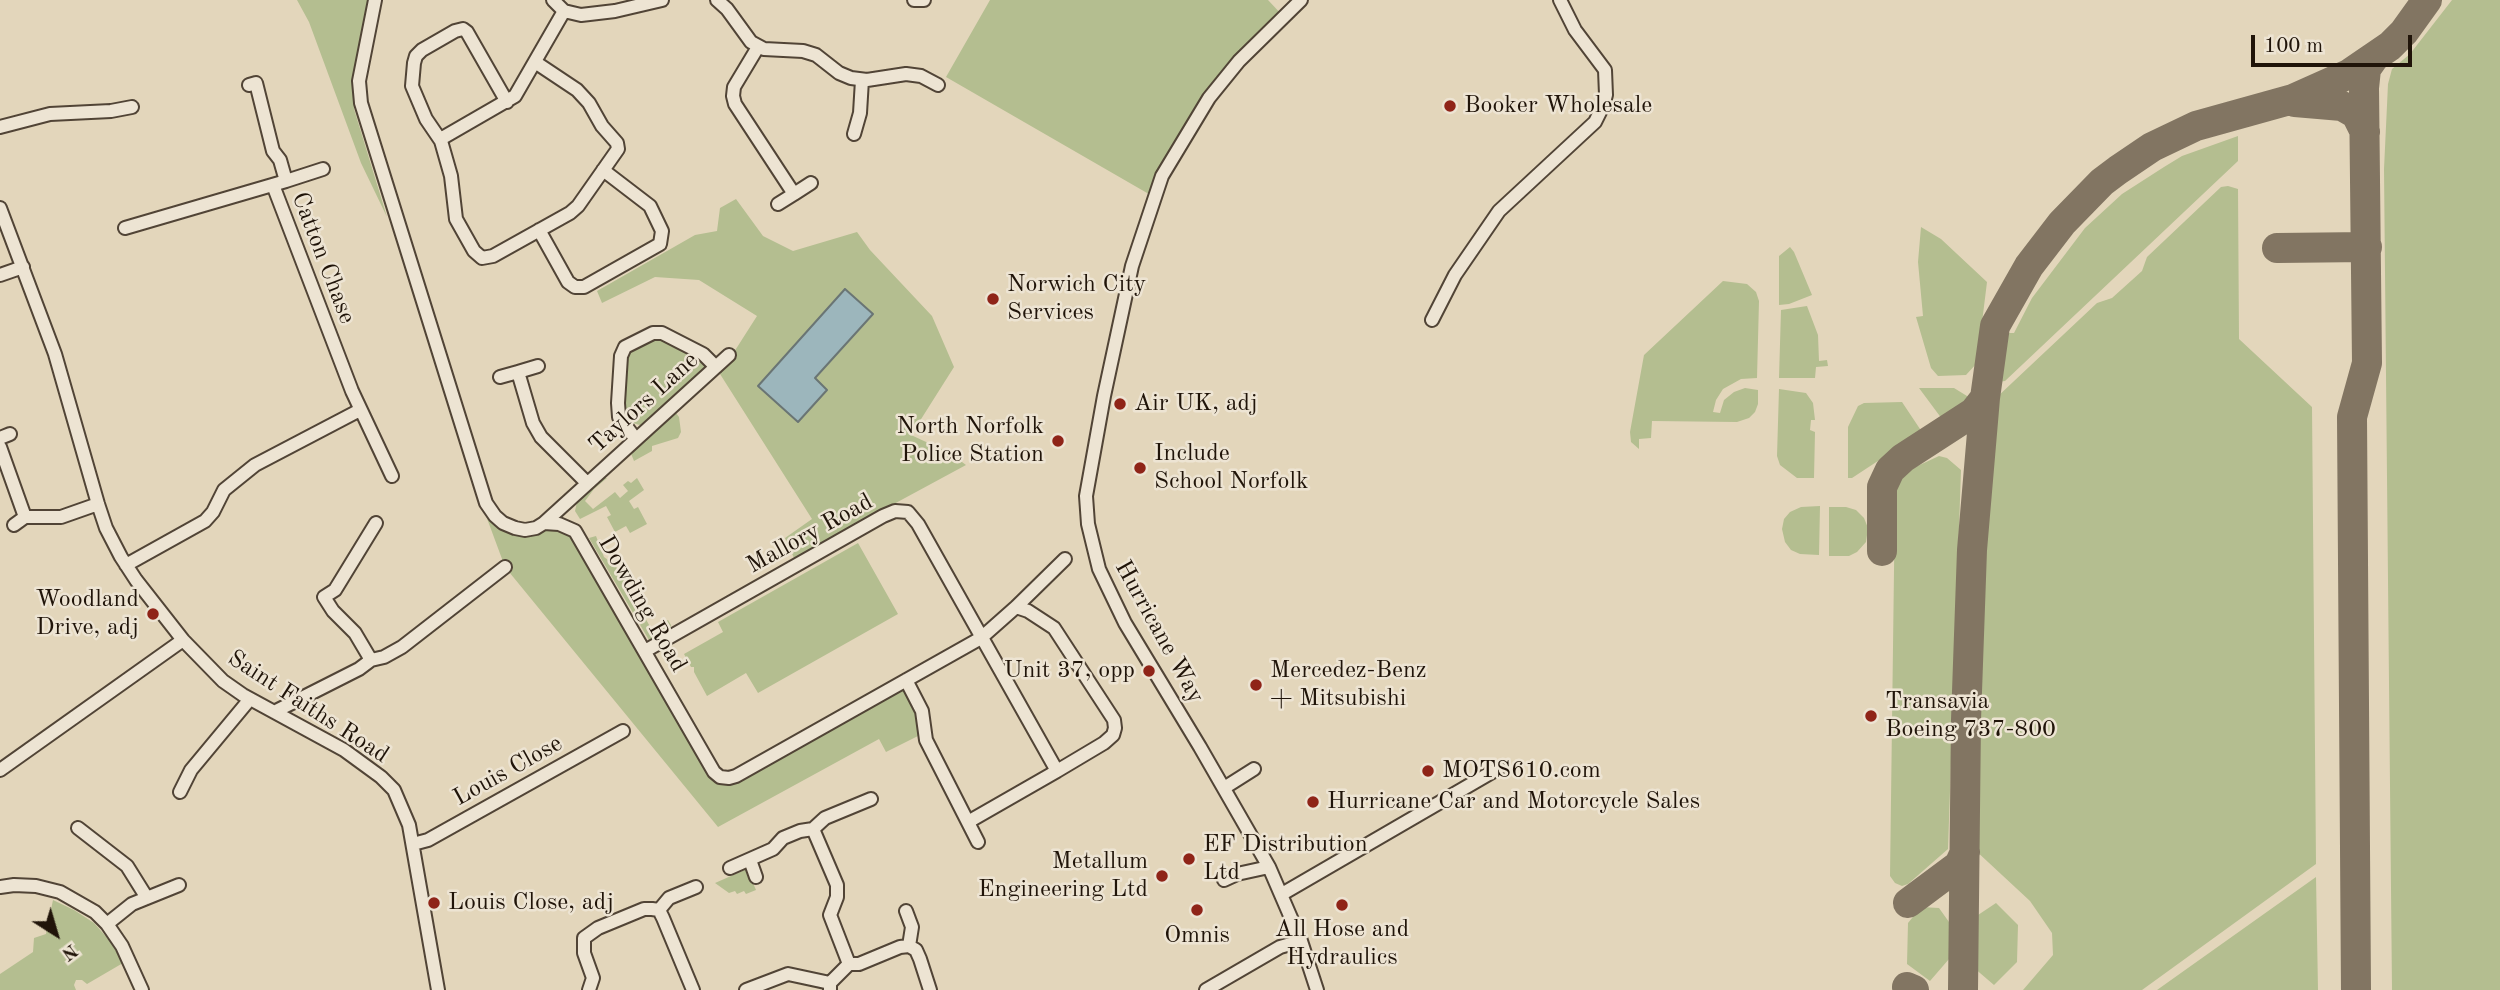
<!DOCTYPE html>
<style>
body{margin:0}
#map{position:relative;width:2500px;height:990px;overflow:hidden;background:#e3d6bb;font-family:"Old Standard TT",serif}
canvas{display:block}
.north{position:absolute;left:21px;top:899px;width:70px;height:70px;-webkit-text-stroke:5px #ede4d3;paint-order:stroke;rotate:143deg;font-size:19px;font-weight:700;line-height:28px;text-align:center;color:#201409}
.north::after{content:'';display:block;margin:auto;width:24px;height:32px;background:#201409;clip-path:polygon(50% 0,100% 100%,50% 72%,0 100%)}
.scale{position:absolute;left:2251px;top:35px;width:161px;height:32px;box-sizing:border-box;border:4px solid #201409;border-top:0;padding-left:9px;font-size:21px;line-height:24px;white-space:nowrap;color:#201409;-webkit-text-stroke:5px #ede4d3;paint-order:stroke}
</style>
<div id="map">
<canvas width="2500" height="990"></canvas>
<div class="north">N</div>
<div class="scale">100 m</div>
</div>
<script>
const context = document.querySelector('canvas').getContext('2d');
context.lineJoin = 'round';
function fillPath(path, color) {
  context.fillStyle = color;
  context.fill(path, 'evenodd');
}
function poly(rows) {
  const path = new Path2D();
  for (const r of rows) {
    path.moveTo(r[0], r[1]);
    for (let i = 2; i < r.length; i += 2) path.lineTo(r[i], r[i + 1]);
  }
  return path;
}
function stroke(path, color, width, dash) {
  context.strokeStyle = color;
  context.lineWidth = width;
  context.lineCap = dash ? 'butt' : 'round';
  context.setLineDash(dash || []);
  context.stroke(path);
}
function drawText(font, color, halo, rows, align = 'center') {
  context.font = font + ' "Old Standard TT",serif';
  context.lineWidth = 5;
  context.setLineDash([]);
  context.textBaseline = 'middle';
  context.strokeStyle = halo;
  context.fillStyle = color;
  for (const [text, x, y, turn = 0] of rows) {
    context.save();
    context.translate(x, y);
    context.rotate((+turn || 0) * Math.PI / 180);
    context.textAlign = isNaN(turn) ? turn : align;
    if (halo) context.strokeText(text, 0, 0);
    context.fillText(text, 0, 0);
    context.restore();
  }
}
const green = poly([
 [297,0,369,0,353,85,354,109,387,217,361,163,309,22],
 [990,0,1268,0,1283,16,1239,61,1154,197,946,77],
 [2452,0,2500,0,2500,990,2392,990,2384,169,2388,84,2392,69,2410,54],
 [2238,136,2238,161,2005,381,1998,382,2007,333,2014,333,2032,298,2085,228,2122,194,2164,167,2182,156],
 [2228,186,2238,189,2239,339,2312,407,2316,864,2142,990,2023,990,2053,955,2052,933,2030,901,1974,849,1978,611,1996,398,2097,303,2112,298,2142,271,2147,257,2221,187],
 [736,199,763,236,793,251,857,232,870,250,932,316,954,367,911,435,950,453,966,465,794,558,785,538,812,519,720,374,757,316,699,280,655,277,602,303,597,291,695,235,717,231,720,208],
 [845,289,873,314,814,378],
 [1921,227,1941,239,1987,282,1977,363,1966,375,1938,376,1931,368,1916,317,1923,316,1918,262],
 [1790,247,1794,252,1812,295,1789,304,1779,305,1779,256],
 [1723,281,1747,284,1756,292,1759,301,1757,378,1741,379,1723,389,1716,400,1713,412,1720,413,1724,400,1734,392,1745,388,1758,390,1758,404,1755,412,1749,418,1737,422,1652,421,1651,438,1639,439,1639,449,1631,442,1630,432,1644,355],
 [1807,306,1818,335,1819,361,1827,360,1828,366,1816,367,1815,378,1779,378,1781,310],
 [665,336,700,354,705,367,702,374,643,426,633,423,624,416,627,353,654,337],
 [1919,388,1954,388,1967,396,1970,401,1942,419],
 [1779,389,1806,393,1813,403,1815,420,1811,420,1810,430,1815,432,1814,478,1797,478,1780,465,1777,456],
 [1902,402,1922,432,1852,478,1848,478,1848,427,1858,406,1864,403],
 [676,413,679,417,681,432,678,438,652,446,652,451,634,461,630,451,639,445],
 [1939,456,1947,458,1961,470,1948,849,1908,884,1902,886,1895,883,1890,876,1895,494,1901,479,1911,469],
 [604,478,607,478,594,489,585,501,593,509,615,492,620,498,628,491,623,485,628,481,631,483,637,478,644,490,629,501,634,509,638,507,647,524,630,533,626,526,615,532,607,517,611,515,606,506,580,519,575,511,577,502],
 [482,505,495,516,536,528,575,531,714,772,729,778,906,680,924,733,886,752,879,739,718,827,505,567],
 [1820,506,1819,555,1800,554,1791,550,1785,542,1782,529,1784,519,1790,512,1801,507],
 [1829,507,1846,507,1856,510,1864,518,1868,528,1866,542,1857,552,1849,556,1829,556],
 [596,536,604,557,615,565,652,630,668,620,671,625,670,632,659,641,649,640,589,538],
 [858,543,898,614,758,693,746,673,707,696,694,672,694,667,691,667,684,654,723,632,718,622],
 [747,869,756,890,746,894,744,891,737,894,735,891,729,893,715,883],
 [2316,877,2318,990,2157,990],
 [53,900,74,910,94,923,110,941,123,963,87,984,82,980,76,980,74,985,76,990,0,990,0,974,33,952,34,938,46,934],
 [1996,903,2018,925,2017,962,1994,985,1973,967,1975,917],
 [1921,907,1939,908,1949,922,1949,959,1930,981,1907,964,1908,923]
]);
const water = poly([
 [845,289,873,314,815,378,827,390,798,422,758,386,845,289]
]);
const taxiway = poly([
 [2295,102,2342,106,2356,114,2365,132],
 [2277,248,2367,247],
 [1882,551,1882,487,1890,470,1903,458,1974,412,1985,398],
 [1908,903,1959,865,1965,852],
 [1907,987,1914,990],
 [1963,990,1966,720,1972,550,1985,398,1995,326,2029,266,2062,223,2102,182,2118,170,2152,147,2196,126,2293,99,2349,74,2390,46,2404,32,2427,0],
 [2356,990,2352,417,2367,363,2364,88,2366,69,2373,59]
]);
const minor = poly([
 [375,0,359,81,361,103,486,503,495,516,503,523,515,528,525,530,536,528,544,523,559,524,575,531,714,772,720,777,729,778,736,776,981,638,1016,607,1065,559],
 [553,0,564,11,581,15,615,11,662,0],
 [717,0,727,9,751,42,764,49,803,51,816,55,839,73,851,78,867,80,906,74,921,76,938,85],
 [914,0,924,0],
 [1301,0,1239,61,1209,98,1162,176,1132,266,1104,396,1086,496,1088,524,1099,569,1125,623,1200,747,1269,867,1301,941,1317,990],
 [758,47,734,87,733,96,735,104,794,194,811,183],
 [535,62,577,90,589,103,602,126,617,143,618,149,578,206,570,213,493,256,482,258,474,251,456,219,451,176,441,141,444,137,515,96,564,11],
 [0,127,50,114,111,111,132,107],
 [854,134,860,113,862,80],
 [441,141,426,119,412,86,414,63,416,56,422,50,455,31,463,29,467,32,507,102],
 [286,181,323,169],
 [273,185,352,391,392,476],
 [778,204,794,194],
 [0,208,55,354,98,504,106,528,121,557,136,580,183,640,223,681,243,695,344,750,381,777,394,790,409,825,438,990],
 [125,228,286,181,280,160,273,151,256,83,249,85],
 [539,230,568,282,575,287,584,287,660,244,662,231,650,206,603,170],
 [0,275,23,267],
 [1432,320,1455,275,1499,211,1595,122,1603,106,1606,95,1605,70,1575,30,1560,0],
 [518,372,538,366],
 [500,377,518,372,533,423,541,437,587,483],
 [0,438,10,434],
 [635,438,619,417,618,403,621,356,625,347,653,333,662,333,703,354,716,367],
 [0,447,25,517],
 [544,523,729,355],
 [14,525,25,517,61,517,98,504],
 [126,565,205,521,213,512,224,490,255,465,360,410],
 [645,651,883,516,895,511,908,512,918,524,1057,771,1104,743,1113,735,1115,728,1114,720,1054,628,1028,611,1016,607],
 [371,660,355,633,333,611,324,597,335,590,376,523],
 [906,680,922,711,926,740,978,842],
 [274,712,359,669,371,660,384,657,402,647,505,567],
 [0,770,183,640],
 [1224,788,1254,769],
 [180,792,191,770,250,699],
 [968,822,1057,771],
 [78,828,127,866,147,898],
 [813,829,825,818,871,799],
 [413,844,428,840,623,731],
 [750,860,756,877],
 [730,868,773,849,783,838,800,831,813,829,837,885,837,897,830,915,849,964,830,983,830,990],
 [1224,880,1237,874,1269,867],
 [0,887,14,885,36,886,60,892,95,912,107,924,122,946,142,990],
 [1282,894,1499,768],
 [659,910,669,898,696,887],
 [906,911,912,927,909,946],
 [107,924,132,904,179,885],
 [849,964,859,964,900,947,909,946,916,950,920,959,930,990],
 [589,990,593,978,584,953,584,938,598,928,644,909,652,909,659,910,663,918,693,990],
 [746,990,788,974,830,983],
 [1206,990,1280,947,1301,941]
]);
const markers = [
 [1450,106,7,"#8f2418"],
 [993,299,7,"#8f2418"],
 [1120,404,7,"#8f2418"],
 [1058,441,7,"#8f2418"],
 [1140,468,7,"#8f2418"],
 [153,614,7,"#8f2418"],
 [1149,671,7,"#8f2418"],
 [1256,685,7,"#8f2418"],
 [1871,716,7,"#8f2418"],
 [1428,771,7,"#8f2418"],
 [1313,802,7,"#8f2418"],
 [1189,859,7,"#8f2418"],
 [1162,876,7,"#8f2418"],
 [434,903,7,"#8f2418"],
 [1342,905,7,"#8f2418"],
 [1197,910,7,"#8f2418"]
];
const poiNames = [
 ["Booker Wholesale",1464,106],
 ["Norwich City",1007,285],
 ["Services",1007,313],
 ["Air UK, adj",1134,404],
 ["North Norfolk",1044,427,"right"],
 ["Police Station",1044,455,"right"],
 ["Include",1154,454],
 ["School Norfolk",1154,482],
 ["Woodland",139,600,"right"],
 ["Drive, adj",139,628,"right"],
 ["Unit 37, opp",1135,671,"right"],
 ["Mercedez-Benz",1270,671],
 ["+ Mitsubishi",1270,699],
 ["Transavia",1885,702],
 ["Boeing 737-800",1885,730],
 ["MOTS610.com",1442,771],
 ["Hurricane Car and Motorcycle Sales",1327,802],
 ["EF Distribution",1203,845],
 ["Ltd",1203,873],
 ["Metallum",1148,862,"right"],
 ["Engineering Ltd",1148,890,"right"],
 ["Louis Close, adj",448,903],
 ["All Hose and",1342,930,"center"],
 ["Hydraulics",1342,958,"center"],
 ["Omnis",1197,936,"center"]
];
const streetNames = [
 ["Catton Chase",323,258,69],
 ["Taylors Lane",644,403,-42],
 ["Mallory Road",810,534,-29],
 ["Dowding Road",642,604,60],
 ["Hurricane Way",1159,632,61],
 ["Saint Faiths Road",308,707,33],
 ["Louis Close",508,771,-29]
];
fillPath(green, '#b4be90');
fillPath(water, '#9cb6bc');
stroke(water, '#6a7574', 2);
stroke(taxiway, '#827562', 30);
stroke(minor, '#514436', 16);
stroke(minor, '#ede4d3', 12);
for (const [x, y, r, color] of markers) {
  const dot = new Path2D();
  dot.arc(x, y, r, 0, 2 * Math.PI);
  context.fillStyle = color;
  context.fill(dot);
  stroke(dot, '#ede4d3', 2.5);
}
drawText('24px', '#201409', '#ede4d3', poiNames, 'left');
drawText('24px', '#201409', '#ede4d3', streetNames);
</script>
